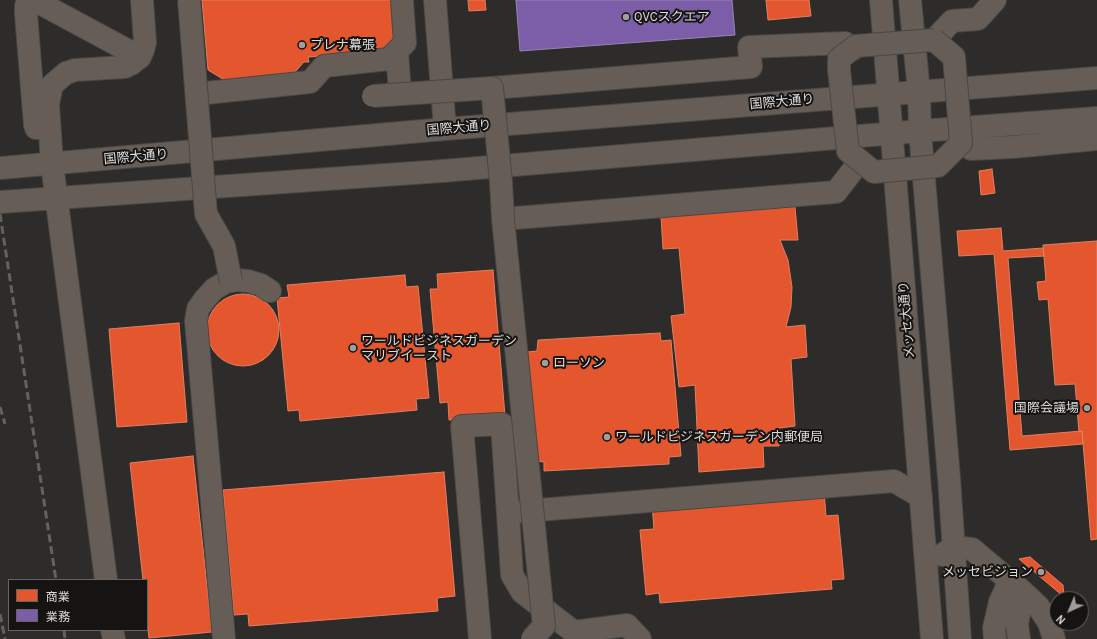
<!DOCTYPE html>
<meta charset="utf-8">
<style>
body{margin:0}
#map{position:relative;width:1097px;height:639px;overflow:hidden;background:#2d2c2a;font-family:Karla,"Noto Sans JP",sans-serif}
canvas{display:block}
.legend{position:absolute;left:8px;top:579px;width:140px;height:52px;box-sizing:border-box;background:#151413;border:1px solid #656462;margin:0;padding:5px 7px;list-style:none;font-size:12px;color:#dcdbd9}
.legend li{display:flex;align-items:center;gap:8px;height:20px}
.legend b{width:20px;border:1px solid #656462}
.north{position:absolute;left:1049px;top:591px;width:40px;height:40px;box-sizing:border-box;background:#151413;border:1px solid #656462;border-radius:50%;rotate:224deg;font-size:11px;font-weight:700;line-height:16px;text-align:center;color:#dcdbd9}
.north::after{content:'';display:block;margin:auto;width:14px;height:18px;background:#9f9e9c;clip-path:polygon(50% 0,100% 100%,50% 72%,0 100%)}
</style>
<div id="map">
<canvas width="1097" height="639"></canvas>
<ul class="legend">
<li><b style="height:11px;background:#e4572e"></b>商業</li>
<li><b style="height:11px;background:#7b5ea7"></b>業務</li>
</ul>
<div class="north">N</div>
</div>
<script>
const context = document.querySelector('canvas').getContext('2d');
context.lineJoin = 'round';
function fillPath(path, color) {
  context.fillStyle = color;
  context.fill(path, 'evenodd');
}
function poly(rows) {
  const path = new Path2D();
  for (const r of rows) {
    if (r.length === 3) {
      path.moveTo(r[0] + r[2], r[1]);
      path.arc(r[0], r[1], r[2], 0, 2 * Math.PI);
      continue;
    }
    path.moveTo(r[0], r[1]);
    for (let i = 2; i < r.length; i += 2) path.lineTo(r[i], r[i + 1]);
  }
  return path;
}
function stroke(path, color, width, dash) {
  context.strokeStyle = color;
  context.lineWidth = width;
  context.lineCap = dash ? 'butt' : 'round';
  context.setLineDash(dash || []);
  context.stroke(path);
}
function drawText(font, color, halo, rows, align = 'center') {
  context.font = font + ' Karla,"Noto Sans JP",sans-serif';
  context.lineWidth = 4;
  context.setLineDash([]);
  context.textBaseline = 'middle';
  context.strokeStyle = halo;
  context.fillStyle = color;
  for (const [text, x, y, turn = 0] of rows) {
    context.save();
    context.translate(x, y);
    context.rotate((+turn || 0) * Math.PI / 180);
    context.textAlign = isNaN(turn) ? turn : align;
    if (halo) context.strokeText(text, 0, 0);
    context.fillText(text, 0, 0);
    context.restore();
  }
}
const shops = poly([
 [202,0,399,0,393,49,309,57,308,58,309,62,304,62,295,72,226,81,208,70,202,0],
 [468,0,485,0,486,10,469,11,468,0],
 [766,0,809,0,811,16,768,20,766,0],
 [992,169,995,193,981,195,979,171,992,169],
 [795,207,798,240,780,240,788,260,792,287,791,307,786,327,805,325,807,357,791,359,795,426,779,428,779,446,763,446,764,467,699,472,695,385,679,387,671,316,685,314,679,248,663,249,661,217,795,207],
 [1001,228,1003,251,1043,248,1044,256,1008,258,1022,436,1082,431,1083,444,1010,450,994,254,959,256,957,231,1001,228],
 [1097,241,1097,539,1091,540,1082,431,1079,432,1075,384,1055,385,1048,299,1039,300,1037,282,1046,281,1043,245,1097,241],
 [493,270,505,416,449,420,448,402,440,403,430,289,438,289,437,274,493,270],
 [405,275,406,287,418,286,429,398,416,399,417,410,300,421,299,410,288,411,277,298,289,297,287,285,405,275],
 [243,330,36],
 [179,323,187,422,117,427,109,329,179,323],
 [660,333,661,341,671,340,681,456,669,457,669,464,544,471,544,462,536,461,527,352,537,351,538,340,660,333],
 [193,456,212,632,149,638,147,621,147,580,143,580,130,463,193,456],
 [444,472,455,596,437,598,438,611,249,626,248,614,234,615,223,490,444,472],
 [824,491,826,516,838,515,844,579,831,580,832,589,660,603,659,593,646,595,640,530,654,529,652,505,824,491],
 [1030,557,1063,585,1064,597,1019,559,1030,557]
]);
const offices = poly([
 [516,0,732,0,735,35,520,51,516,0]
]);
const minor = poly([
 [28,0,26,6,26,14,35,125,36,128],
 [34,0,140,57],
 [435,0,445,129],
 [881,0,932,639],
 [910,0,919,92,920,131,949,478,960,639],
 [934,40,952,21,978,19,995,0],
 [397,51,400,94],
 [492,88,751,67,749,47,845,43,853,49],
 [197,94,310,82,324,66,389,59,405,43,402,0],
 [971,149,1013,147,1097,139],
 [0,168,445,129,1097,78],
 [0,202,442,171,920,131,1097,118],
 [503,219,836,192,860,161],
 [514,512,894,481,921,497],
 [942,555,953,547,972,549,1023,592,1038,606,1049,623,1054,639],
 [106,580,52,164,48,104,52,85,66,73,75,70,125,67,131,64,140,57,143,50,145,42,142,0],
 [112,630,114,639],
 [224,639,196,321,198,309,205,299,214,289,226,282,237,280,248,281,261,285,270,291],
 [480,639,462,426,502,424,512,575,522,592,574,632,627,625,640,639],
 [995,639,994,628,1000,602,1010,580],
 [1019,639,1017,624,1023,592]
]);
const rail = poly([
 [0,214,56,580],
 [0,407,5,424],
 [0,614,5,639],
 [64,630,65,639]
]);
const minorBridge = poly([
 [189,0,206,214,224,246,231,281],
 [934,40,954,57,961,143,938,166,874,172,848,151,839,70,839,59,856,46,934,40],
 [373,96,492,88,501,182,503,219,544,626,532,639]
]);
const markers = [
 [626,17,4,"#9f9e9c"],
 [302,45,4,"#9f9e9c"],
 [353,348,4,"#9f9e9c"],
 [545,363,4,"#9f9e9c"],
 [1087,408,4,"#9f9e9c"],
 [607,437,4,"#9f9e9c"],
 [1041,572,4,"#9f9e9c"]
];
const poiNames = [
 ["QVCスクエア",634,17],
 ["プレナ幕張",310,45],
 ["ワールドビジネスガーデン",361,341],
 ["マリブイースト",361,356],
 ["ローソン",553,363],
 ["国際会議場",1079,408,"right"],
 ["ワールドビジネスガーデン内郵便局",615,437],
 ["メッセビジョン",1033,572,"right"]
];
const streetNames = [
 ["国際大通り",782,102,-5],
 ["国際大通り",459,128,-5],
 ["国際大通り",136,157,-5],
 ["メッセ大通り",907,320,-95]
];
fillPath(shops, '#e4572e');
stroke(shops, '#e27f61', 1);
fillPath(offices, '#7b5ea7');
stroke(offices, '#9884b6', 1);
stroke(minor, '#484847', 24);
stroke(minor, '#665d56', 22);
stroke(rail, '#67615b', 3, [8, 4]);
stroke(minorBridge, '#484847', 24, []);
stroke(minorBridge, '#665d56', 22);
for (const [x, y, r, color] of markers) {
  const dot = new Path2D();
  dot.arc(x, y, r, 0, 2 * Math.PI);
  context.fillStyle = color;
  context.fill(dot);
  stroke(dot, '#151413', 1.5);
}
drawText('13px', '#dcdbd9', '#151413', poiNames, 'left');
drawText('13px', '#dcdbd9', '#151413', streetNames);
</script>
